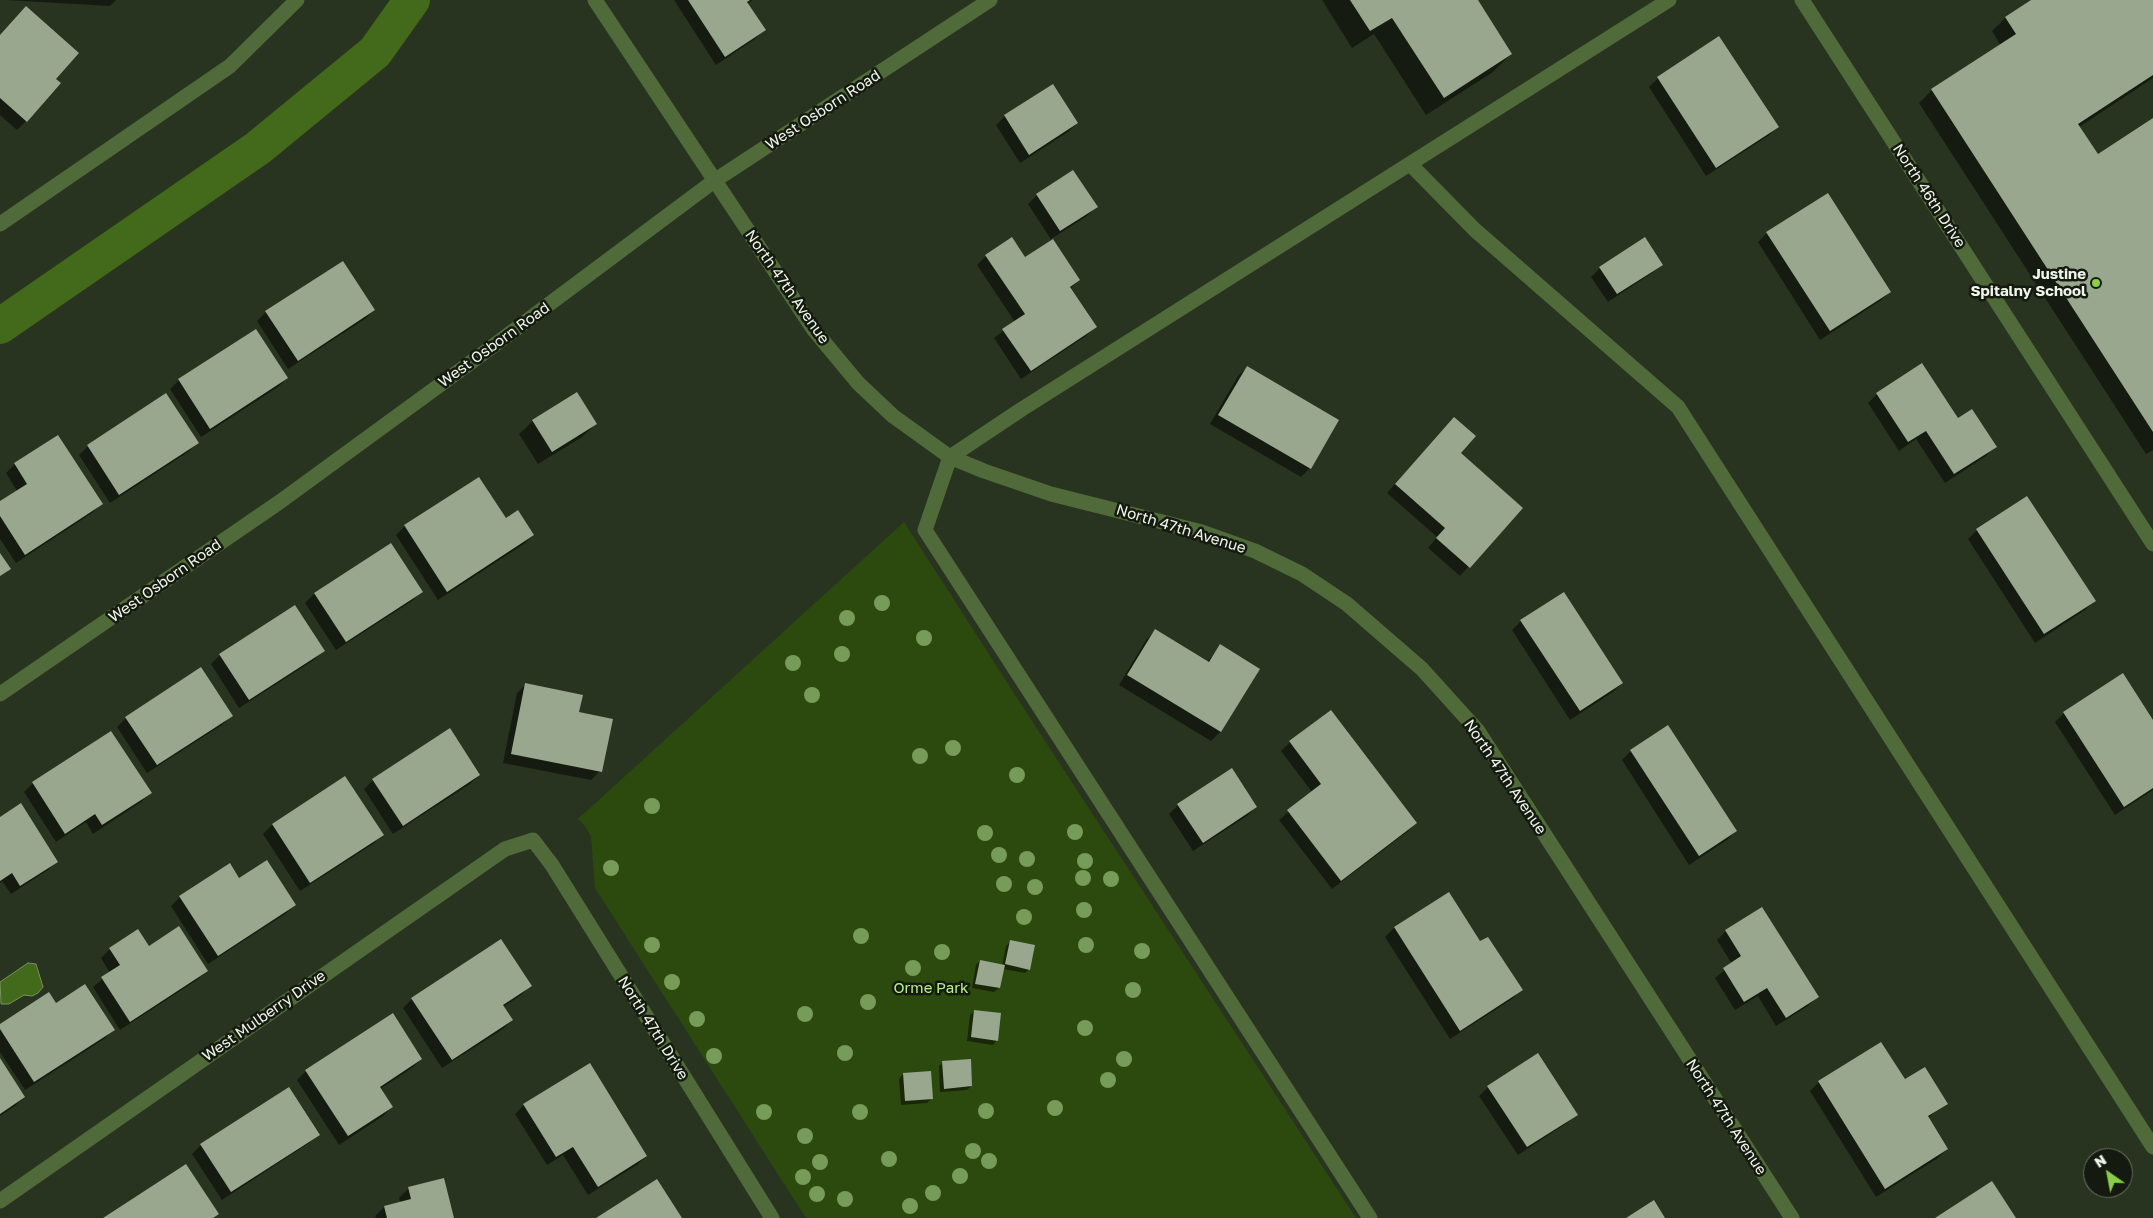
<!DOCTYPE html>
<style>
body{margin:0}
#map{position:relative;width:2153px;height:1218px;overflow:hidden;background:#28341f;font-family:"Golos Text",sans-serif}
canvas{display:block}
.north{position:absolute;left:2083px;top:1148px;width:50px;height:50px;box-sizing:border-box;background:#141a10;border:1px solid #6c7267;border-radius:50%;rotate:327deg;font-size:14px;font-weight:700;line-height:20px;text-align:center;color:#eff6e9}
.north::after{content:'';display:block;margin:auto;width:18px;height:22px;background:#8ace47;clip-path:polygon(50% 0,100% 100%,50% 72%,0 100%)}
</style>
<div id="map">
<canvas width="2153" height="1218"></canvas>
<div class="north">N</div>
</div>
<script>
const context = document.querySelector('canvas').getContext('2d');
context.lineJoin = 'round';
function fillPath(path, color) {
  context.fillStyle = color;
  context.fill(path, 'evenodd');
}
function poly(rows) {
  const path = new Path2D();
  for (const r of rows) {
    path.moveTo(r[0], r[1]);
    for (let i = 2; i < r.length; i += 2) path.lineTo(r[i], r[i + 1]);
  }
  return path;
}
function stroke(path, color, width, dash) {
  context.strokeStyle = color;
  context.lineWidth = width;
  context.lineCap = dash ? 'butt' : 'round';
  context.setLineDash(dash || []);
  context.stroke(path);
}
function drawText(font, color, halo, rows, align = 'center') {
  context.font = font + ' "Golos Text",sans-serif';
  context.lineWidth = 5;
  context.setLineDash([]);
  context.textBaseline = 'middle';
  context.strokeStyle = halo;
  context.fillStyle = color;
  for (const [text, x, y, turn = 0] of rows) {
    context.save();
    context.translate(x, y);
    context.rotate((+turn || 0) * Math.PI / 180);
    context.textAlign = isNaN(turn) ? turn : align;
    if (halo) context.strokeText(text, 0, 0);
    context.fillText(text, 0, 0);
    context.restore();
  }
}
const green = poly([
 [904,522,1028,715,1356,1218,806,1218,595,888,591,836,585,826,578,819]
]);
const water = poly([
 [28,963,36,964,43,987,38,993,32,996,24,995,9,1004,1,1004,0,982,28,963]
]);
const shadow = poly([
 [5,0,116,0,110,6],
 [674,0,753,0,747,4,764,30,755,39,716,65],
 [1322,0,1476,0,1511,54,1493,72,1426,115,1374,34,1352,48],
 [2033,0,2153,0,2153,78,2079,127,2097,156,2153,119,2153,450,2146,454,1919,103,1932,90,2001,46,1992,31,2005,18],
 [0,36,54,79,26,121,17,130,0,115],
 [1658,78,1777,127,1768,136,1706,176,1649,87],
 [1053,85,1077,123,1068,132,1020,163,996,125,1005,116],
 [1073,171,1096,207,1087,216,1051,239,1079,280,1070,289,1095,327,1086,336,1021,379,994,338,1015,322,977,265,986,256,1025,259,1052,241,1028,204,1037,195],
 [1767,233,1890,292,1880,301,1820,340,1758,242],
 [1661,264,1652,273,1608,302,1591,277,1600,268],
 [374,310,365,319,288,369,257,321,266,312],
 [256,330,287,378,278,387,201,437,170,389,179,380],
 [1247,367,1310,468,1301,477,1210,424,1238,376],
 [1877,394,1958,419,1995,447,1986,456,1945,483,1916,439,1899,451,1868,403],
 [166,395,197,443,188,452,110,503,79,455,88,446],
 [533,421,596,424,582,437,538,464,519,434],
 [1445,428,1459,453,1521,508,1460,576,1428,548,1437,537,1387,493],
 [57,436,101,504,92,513,16,563,0,539,0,503,17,491,6,473,15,464],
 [2027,497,2094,601,2085,610,2035,643,1968,539,1977,530],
 [505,520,533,535,524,544,438,600,396,535,405,526],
 [390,545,421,592,412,601,336,650,305,603,314,594],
 [294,607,323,651,314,660,239,708,211,664,220,655],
 [1521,621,1622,683,1613,692,1570,720,1512,630],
 [1155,631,1207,662,1221,646,1258,669,1220,732,1211,741,1119,685,1146,640],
 [526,684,578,713,600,771,591,780,503,763,517,693],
 [2064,713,2153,722,2153,790,2115,815,2055,722],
 [231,716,222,725,147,773,117,727,126,718],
 [1668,727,1736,831,1727,840,1689,865,1622,760,1631,751],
 [111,733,150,793,141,802,93,834,86,822,56,842,24,792,33,783],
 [1290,742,1416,823,1407,832,1332,889,1279,820,1312,792,1281,751],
 [479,775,470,784,393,834,364,789,373,780],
 [345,778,382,835,373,844,300,891,263,834,272,825],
 [1178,805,1256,807,1247,816,1193,851,1169,814],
 [0,818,57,861,48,870,11,894,2,881,0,883],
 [239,879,294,905,285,914,208,964,171,906,180,897],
 [1449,894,1480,943,1521,990,1512,999,1450,1039,1385,937,1394,928],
 [138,931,149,948,206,971,197,980,120,1030,93,987,110,973,101,958,110,949],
 [1726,931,1817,997,1808,1006,1776,1026,1758,996,1735,1010,1715,978,1732,964,1717,940],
 [1011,941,1029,969,1025,973,1003,969,999,988,994,992,972,988,976,965,980,961,1002,966,1006,946],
 [530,986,521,995,503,1007,512,1020,503,1029,442,1068,403,1008,412,999],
 [974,1011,997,1040,993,1045,967,1041,970,1015],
 [0,1025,113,1030,104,1039,25,1090,0,1052],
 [421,1059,412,1068,380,1089,392,1107,383,1116,339,1145,297,1080,306,1071],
 [0,1060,24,1097,15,1106,0,1116],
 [943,1062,971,1086,967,1090,940,1092,939,1066],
 [903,1074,932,1098,927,1103,901,1105,899,1079],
 [1904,1081,1946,1103,1928,1118,1947,1149,1938,1158,1876,1197,1810,1091,1819,1082],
 [1488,1087,1576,1114,1567,1123,1518,1155,1479,1096],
 [289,1088,318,1134,309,1143,222,1200,192,1154,201,1145],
 [524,1105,646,1156,637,1165,588,1195,563,1155,547,1165,515,1114],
 [409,1188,453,1218,376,1218,375,1216,384,1207,401,1203,399,1198]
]);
const canal = poly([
 [0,326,258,148,375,52,412,0]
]);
const building = poly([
 [688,0,750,0,747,2,766,30,725,57],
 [1350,0,1478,0,1512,54,1444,98,1392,18,1370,31],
 [2031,0,2153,0,2153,75,2078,124,2098,154,2153,118,2153,432,1931,89,2016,34,2005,17],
 [26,6,79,53,56,79,61,83,27,122,0,98,0,35],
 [1719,36,1779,127,1716,168,1657,77],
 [1053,84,1078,123,1029,155,1004,115],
 [1073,170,1098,207,1060,231,1036,194],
 [1828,193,1891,292,1830,331,1766,232],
 [1012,237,1025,257,1053,239,1080,280,1070,287,1097,327,1031,371,1002,329,1025,314,985,255],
 [1645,237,1663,265,1617,294,1599,267],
 [343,261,375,310,298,361,265,311],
 [256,329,288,378,210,429,178,379],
 [1922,363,1958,418,1972,409,1997,447,1954,474,1926,431,1908,442,1876,393],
 [1247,366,1339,420,1311,469,1218,415],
 [577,392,597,424,552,452,532,420],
 [166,393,199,443,119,495,87,445],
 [1454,417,1476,436,1461,453,1523,508,1470,568,1436,538,1445,528,1395,484],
 [58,435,103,504,25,555,0,516,0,501,27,484,14,463],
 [479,477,506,518,518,510,534,535,447,592,404,525],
 [2027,496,2096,601,2044,634,1976,529],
 [391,543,423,592,346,642,314,593],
 [0,553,11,569,0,576],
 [1564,592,1623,683,1580,711,1520,620],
 [295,605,325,651,249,700,219,654],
 [1155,629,1209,662,1220,644,1260,669,1221,732,1127,675],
 [201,667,233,716,157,765,125,717],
 [2123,673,2153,720,2153,788,2124,807,2063,712],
 [525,683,583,695,579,712,613,719,602,772,511,754],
 [1331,710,1417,823,1341,881,1287,810,1321,784,1289,741],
 [1668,725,1737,831,1699,856,1630,750],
 [450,728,480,775,403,826,372,779],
 [111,731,152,793,102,825,95,814,65,834,32,782],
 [1232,768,1257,807,1203,843,1177,804],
 [345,776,384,835,310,883,272,824],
 [21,803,58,862,20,886,12,873,0,881,0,817],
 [267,860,296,905,218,956,179,896,230,863,239,878],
 [1449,892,1480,941,1488,937,1523,990,1460,1031,1394,927],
 [1762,907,1819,997,1786,1018,1767,988,1744,1002,1723,968,1741,956,1725,930],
 [179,926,208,971,130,1022,101,977,120,965,109,948,138,929,149,946],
 [501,939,532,986,503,1005,513,1020,452,1060,411,998],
 [1010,940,1035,945,1030,970,1005,964],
 [980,960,1005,965,1000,988,975,984],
 [85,984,115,1030,34,1082,0,1029,0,1024,49,992,56,1003],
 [974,1010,1001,1013,998,1041,971,1037],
 [393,1013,422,1059,380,1087,393,1107,348,1136,305,1070],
 [1881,1042,1905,1079,1925,1067,1948,1104,1928,1116,1948,1149,1885,1189,1818,1081],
 [1538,1053,1578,1115,1527,1147,1487,1086],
 [0,1058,25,1097,0,1114],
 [971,1059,972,1086,944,1089,942,1061],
 [590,1063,647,1156,598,1187,573,1147,556,1157,523,1104],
 [931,1071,933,1099,905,1101,903,1073],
 [289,1087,320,1135,231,1192,200,1144],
 [186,1164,219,1214,213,1218,103,1218],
 [444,1178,454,1218,387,1218,384,1206,411,1199,408,1187],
 [657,1179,682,1218,596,1218],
 [1992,1181,2016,1218,1935,1218],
 [1654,1200,1665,1218,1626,1218]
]);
const minor = poly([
 [595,0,814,330,858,383,893,416,950,457,984,471,1051,494,1202,532,1255,551,1302,574,1347,604,1422,669,1478,731,1792,1218],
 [1802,0,2153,544],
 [1410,164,1475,230,1678,407,2153,1147],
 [0,224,230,66,297,0],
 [0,694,281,501,485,352,714,181,990,0],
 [0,1201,505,849,533,840,552,865,772,1218],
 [1370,1218,925,530,950,457,1022,409,1669,0]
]);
const trees = [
 [882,603],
 [847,618],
 [924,638],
 [842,654],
 [793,663],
 [812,695],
 [953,748],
 [920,756],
 [1017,775],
 [652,806],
 [1075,832],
 [985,833],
 [999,855],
 [1027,859],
 [1085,861],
 [611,868],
 [1083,878],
 [1111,879],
 [1004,884],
 [1035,887],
 [1084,910],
 [1024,917],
 [861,936],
 [652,945],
 [1086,945],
 [1142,951],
 [942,952],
 [913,968],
 [672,982],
 [1133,990],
 [868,1002],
 [805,1014],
 [697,1019],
 [1085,1028],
 [845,1053],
 [714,1056],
 [1124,1059],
 [1108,1080],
 [1055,1108],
 [986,1111],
 [764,1112],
 [860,1112],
 [805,1136],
 [973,1151],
 [889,1159],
 [989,1161],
 [820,1162],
 [960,1176],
 [803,1177],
 [933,1193],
 [817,1194],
 [845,1199],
 [910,1206]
];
const markers = [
 [2096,283,5,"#8ace47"]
];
const streetNames = [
 ["West Osborn Road",823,110,-33],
 ["North 46th Drive",1929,196,57],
 ["North 47th Avenue",787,287,55],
 ["West Osborn Road",494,345,-36],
 ["North 47th Avenue",1181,529,17],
 ["West Osborn Road",165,581,-35],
 ["North 47th Avenue",1505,777,56],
 ["West Mulberry Drive",264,1016,-35],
 ["North 47th Drive",653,1028,58],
 ["North 47th Avenue",1726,1117,57]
];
const poiNames = [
 ["Justine",2086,274],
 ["Spitalny School",2086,291]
];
const parkNames = [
 ["Orme Park",931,988]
];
fillPath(green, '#2d4a0e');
fillPath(water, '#43691a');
stroke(water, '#779358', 1);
fillPath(shadow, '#0007');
stroke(canal, '#43691a', 36);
fillPath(building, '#98a78e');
stroke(minor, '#506a3a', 15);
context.fillStyle = '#779b59';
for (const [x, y] of trees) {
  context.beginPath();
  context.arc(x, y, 8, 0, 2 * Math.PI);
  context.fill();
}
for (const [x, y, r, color] of markers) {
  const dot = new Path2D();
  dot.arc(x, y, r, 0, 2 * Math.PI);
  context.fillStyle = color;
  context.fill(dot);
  stroke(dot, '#141a10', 2);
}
drawText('15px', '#eff6e9', '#141a10', streetNames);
drawText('bold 15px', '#eff6e9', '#141a10', poiNames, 'right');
drawText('15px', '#b8f089', '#141a10', parkNames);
</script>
